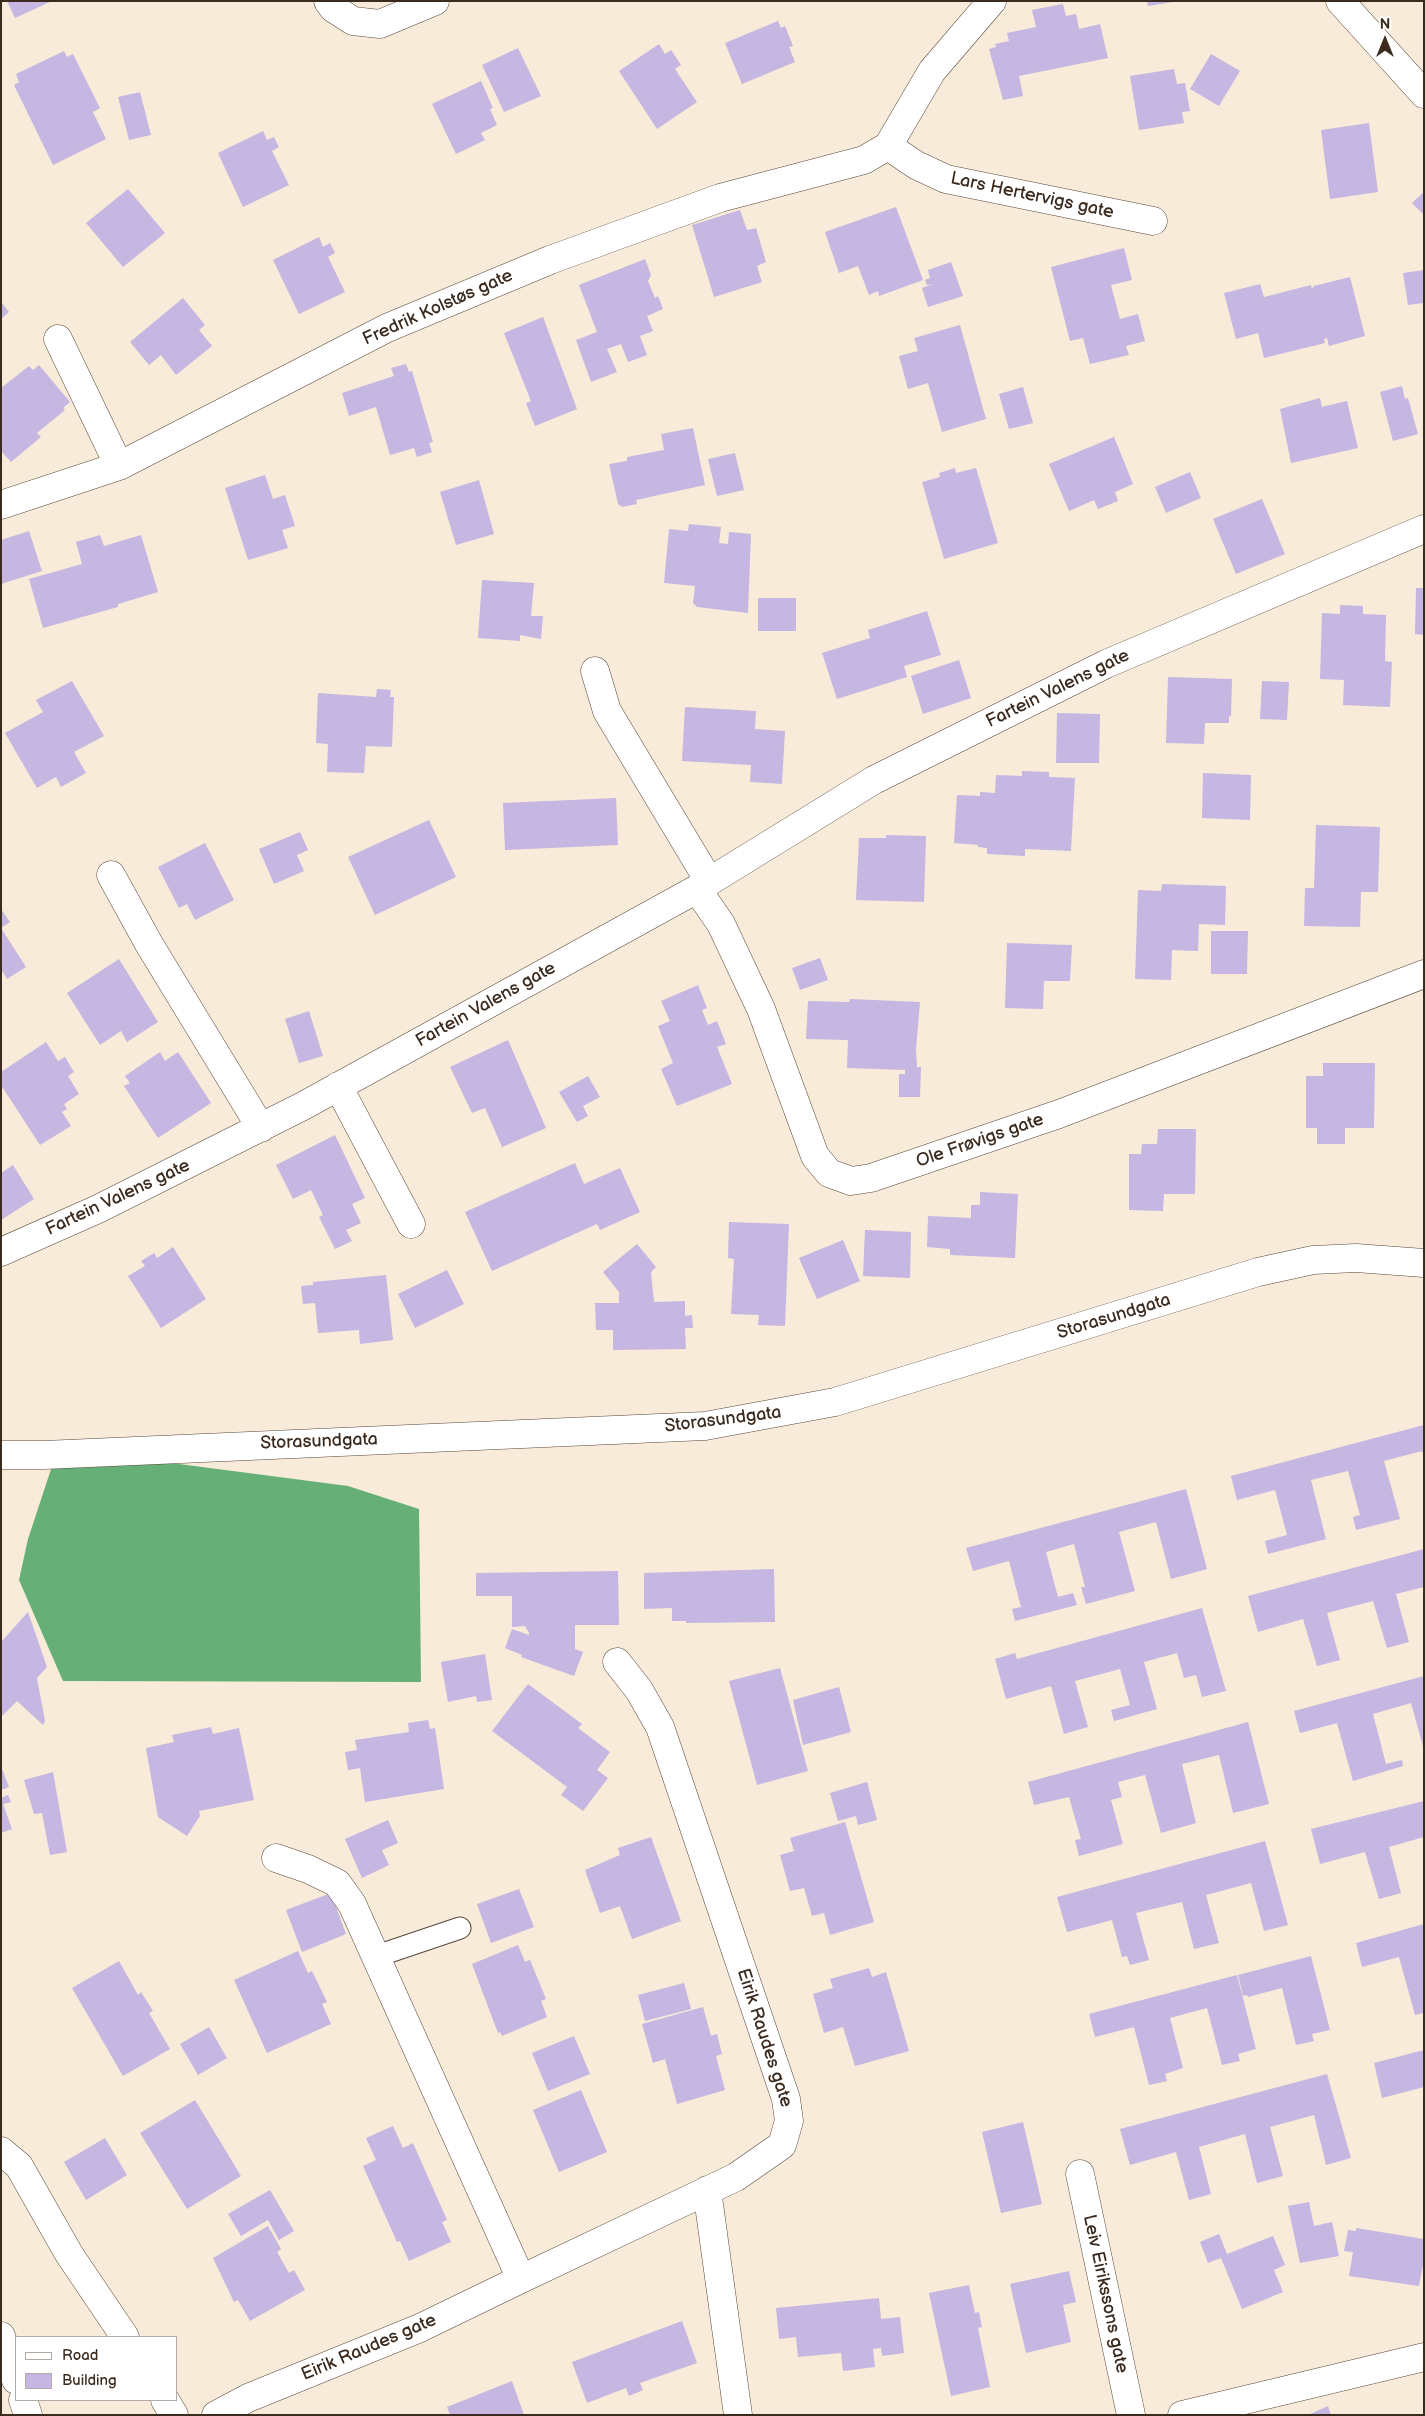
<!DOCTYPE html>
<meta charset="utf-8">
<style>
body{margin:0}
#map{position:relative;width:1425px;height:2416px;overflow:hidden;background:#f8ebd9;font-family:"Balsamiq Sans",sans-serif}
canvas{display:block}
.frame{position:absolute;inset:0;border:2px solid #3b2a1e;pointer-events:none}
.legend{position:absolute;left:15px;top:2336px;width:162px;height:65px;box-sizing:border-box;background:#fff;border:1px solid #b1aaa5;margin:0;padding:6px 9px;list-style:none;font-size:15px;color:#3b2a1e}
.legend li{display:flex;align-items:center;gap:10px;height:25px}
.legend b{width:25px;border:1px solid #b1aaa5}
.north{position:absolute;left:1360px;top:15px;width:50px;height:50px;-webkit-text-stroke:4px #fff;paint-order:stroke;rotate:0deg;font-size:14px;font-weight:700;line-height:20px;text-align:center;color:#3b2a1e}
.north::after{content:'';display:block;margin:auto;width:18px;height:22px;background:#3b2a1e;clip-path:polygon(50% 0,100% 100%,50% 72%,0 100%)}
</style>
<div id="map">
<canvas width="1425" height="2416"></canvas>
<div class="frame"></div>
<ul class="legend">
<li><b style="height:6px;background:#fff"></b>Road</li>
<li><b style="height:14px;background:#c5b6e2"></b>Building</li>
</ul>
<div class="north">N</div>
</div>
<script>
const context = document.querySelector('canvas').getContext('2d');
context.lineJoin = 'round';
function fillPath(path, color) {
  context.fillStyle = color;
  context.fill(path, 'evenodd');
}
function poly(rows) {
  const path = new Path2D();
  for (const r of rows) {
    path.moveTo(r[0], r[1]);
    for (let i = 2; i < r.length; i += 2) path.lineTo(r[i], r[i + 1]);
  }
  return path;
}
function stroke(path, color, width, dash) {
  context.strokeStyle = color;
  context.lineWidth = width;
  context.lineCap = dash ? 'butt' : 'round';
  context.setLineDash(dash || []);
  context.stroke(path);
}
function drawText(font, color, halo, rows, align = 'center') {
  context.font = font + ' "Balsamiq Sans",sans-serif';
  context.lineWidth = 4;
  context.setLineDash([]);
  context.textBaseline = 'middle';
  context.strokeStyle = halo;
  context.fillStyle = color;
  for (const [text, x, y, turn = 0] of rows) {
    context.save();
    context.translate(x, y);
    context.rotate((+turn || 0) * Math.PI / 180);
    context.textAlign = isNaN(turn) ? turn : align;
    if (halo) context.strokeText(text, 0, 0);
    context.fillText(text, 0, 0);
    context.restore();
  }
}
const forest = poly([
 [57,1451,133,1458,348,1486,419,1509,421,1682,63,1681,19,1580,28,1539]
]);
const building = poly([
 [7,1,52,1,15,18],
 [1147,1,1173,1,1173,2,1148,6],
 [1063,4,1066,16,1076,14,1079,29,1100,24,1108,58,1019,76,1023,96,1003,100,989,49,996,47,995,44,1009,41,1007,33,1036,27,1032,10],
 [778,21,781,28,785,26,793,46,789,47,795,62,742,84,725,43],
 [659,44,665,54,671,50,681,65,675,69,697,102,657,129,619,71],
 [518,48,541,96,504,112,482,65],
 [64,51,67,57,73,54,100,108,93,112,106,139,53,165,14,85,19,82,16,74],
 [1211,54,1240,71,1219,106,1190,89],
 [1174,69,1177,84,1185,83,1190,111,1182,112,1184,123,1139,130,1130,76],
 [481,81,493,108,490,109,497,125,481,133,485,140,456,154,432,104],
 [140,92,151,135,129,140,118,97],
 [1369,123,1378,192,1330,199,1321,130],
 [263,131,267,140,274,137,279,147,272,151,289,185,243,207,218,153],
 [128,189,165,233,123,267,86,223],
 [1424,192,1424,215,1412,203],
 [896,207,923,280,879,296,878,291,869,295,858,266,839,273,825,232],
 [740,210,747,230,756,228,766,262,757,266,762,282,714,297,692,225],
 [319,237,323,247,330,243,335,253,328,257,345,292,299,314,273,260],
 [1124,248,1132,280,1111,285,1120,319,1138,314,1145,341,1126,346,1129,355,1090,364,1083,338,1070,341,1051,267],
 [645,259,651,275,648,281,655,298,658,296,663,309,647,316,653,331,640,336,647,355,628,362,621,344,607,349,617,372,591,382,576,340,597,332,579,285],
 [951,262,963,296,928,307,922,288,933,284,927,285,925,280,930,278,928,270],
 [1424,270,1424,303,1408,305,1403,273],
 [1350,277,1365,336,1329,346,1327,338,1324,339,1325,343,1264,358,1258,333,1236,339,1224,293,1260,284,1264,297,1311,285,1312,289,1314,286],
 [183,298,205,325,199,330,212,346,176,375,161,355,149,365,130,342],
 [1,302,9,312,1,319],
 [543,317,577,409,535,426,526,403,531,401,504,333],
 [960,325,986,419,942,432,928,383,908,389,899,356,918,351,914,338],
 [406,364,409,372,412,371,433,442,429,443,432,452,417,457,414,448,390,455,376,407,349,416,342,393,394,376,391,368],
 [39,365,70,402,63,408,65,410,37,433,41,437,11,462,1,451,1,388,29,366,33,370],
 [1402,386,1405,399,1408,398,1418,434,1393,441,1380,392],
 [1023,387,1033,423,1009,429,999,394],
 [1320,398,1322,407,1347,401,1358,448,1291,463,1280,409],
 [693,428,705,485,636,500,637,504,622,507,618,504,609,464,627,461,627,457,664,450,661,434],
 [1114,437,1133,484,1115,492,1118,501,1098,509,1094,500,1069,511,1049,464],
 [735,453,744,490,717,496,708,459],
 [955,468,956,473,976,468,998,543,944,559,922,482,940,477,939,473],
 [1190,472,1201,498,1166,513,1155,487],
 [265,475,273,499,285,495,295,526,282,530,288,548,248,560,225,488],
 [479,480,494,534,456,545,440,492],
 [1262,499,1285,554,1236,574,1213,519],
 [689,524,721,527,719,543,728,544,729,532,751,534,748,613,697,607,693,603,695,586,664,583,669,529,688,531],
 [29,531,42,571,1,584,1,540],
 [100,535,104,546,141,535,158,592,118,604,118,607,43,628,29,579,82,564,76,542],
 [482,580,534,583,531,616,543,616,541,639,520,635,520,641,478,638],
 [1416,588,1424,588,1424,635,1415,634],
 [758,598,796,598,796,631,758,631],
 [1340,605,1363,606,1363,614,1386,615,1385,661,1392,662,1390,707,1343,705,1344,680,1320,679,1322,613,1340,614],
 [927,611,941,655,904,666,907,677,837,699,822,653,870,638,868,630],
 [959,660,971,698,923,714,911,676],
 [1168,677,1232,679,1231,716,1229,716,1229,723,1205,723,1204,744,1166,743],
 [72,681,104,736,74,752,86,773,61,787,56,777,37,788,5,733,43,712,36,700],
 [1262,681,1289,682,1287,720,1260,719],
 [377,689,391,690,390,697,394,697,392,747,366,746,364,773,327,772,328,744,316,743,318,693,376,697],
 [685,707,756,711,755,729,785,731,782,784,750,782,751,765,682,761],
 [1057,713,1100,714,1099,763,1056,763],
 [1022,771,1049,772,1049,777,1075,778,1071,851,1025,849,1025,856,987,854,987,848,978,847,978,845,954,843,957,795,980,796,980,792,995,793,996,775,1022,776],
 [1203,773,1251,775,1250,820,1202,818],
 [616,798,618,845,505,850,503,803],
 [429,820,456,877,375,915,348,857],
 [1316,825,1380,827,1378,892,1361,892,1360,927,1304,926,1305,888,1314,888],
 [300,832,308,850,297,855,304,871,274,884,259,849],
 [886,835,926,836,924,902,856,900,859,838,886,838],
 [205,843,234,900,195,920,187,904,179,908,158,867],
 [1162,884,1226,886,1225,925,1199,924,1198,951,1172,950,1171,980,1135,979,1138,890,1161,891],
 [1,909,10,922,1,928],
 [1,928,26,967,7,979,3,972,1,973],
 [1211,931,1248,931,1247,974,1211,974],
 [1007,943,1072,945,1070,981,1044,981,1043,1009,1005,1008],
 [820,958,828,980,800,990,792,968],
 [119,959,158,1022,127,1042,121,1031,100,1045,67,993],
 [698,985,707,1008,702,1010,708,1025,717,1021,726,1044,717,1047,732,1084,677,1106,661,1069,673,1063,658,1026,670,1021,661,1001],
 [850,999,920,1002,916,1049,917,1067,921,1067,920,1097,899,1097,899,1074,905,1074,905,1070,847,1068,848,1040,806,1039,808,1001,849,1002],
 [309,1011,323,1056,299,1063,285,1019],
 [508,1040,546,1128,502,1147,485,1108,472,1113,450,1067],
 [46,1042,58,1061,65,1057,74,1072,68,1076,79,1094,64,1104,67,1109,62,1112,71,1126,40,1145,1,1085,1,1072],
 [160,1052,165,1061,178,1052,211,1103,158,1138,124,1086,130,1083,125,1076],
 [1323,1063,1375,1063,1374,1128,1345,1128,1345,1144,1317,1144,1317,1128,1306,1128,1306,1076,1323,1076],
 [588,1076,600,1097,583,1106,588,1116,577,1122,559,1092],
 [1158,1129,1196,1129,1195,1194,1164,1194,1163,1211,1129,1210,1129,1154,1141,1154,1142,1144,1157,1144],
 [335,1135,365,1198,352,1204,361,1223,346,1230,352,1241,335,1249,319,1217,323,1215,311,1190,293,1199,276,1165],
 [575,1163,584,1184,620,1168,640,1212,600,1230,597,1224,492,1271,465,1212],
 [13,1165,34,1199,1,1220,1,1173],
 [980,1192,1018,1194,1015,1258,950,1255,950,1249,927,1247,928,1216,971,1218,971,1205,980,1205],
 [729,1222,789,1224,785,1326,758,1325,759,1315,731,1314,734,1259,728,1258],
 [865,1230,911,1232,910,1278,863,1276],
 [843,1240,860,1281,817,1299,799,1258],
 [637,1244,656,1267,651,1272,654,1302,685,1301,685,1316,692,1315,693,1328,685,1328,686,1349,613,1350,613,1330,596,1330,595,1303,619,1303,619,1292,603,1272],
 [173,1247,206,1299,161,1328,128,1276,145,1266,141,1261,154,1253,157,1258],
 [447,1270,464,1304,415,1328,398,1294],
 [386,1275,393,1340,360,1344,359,1330,318,1333,315,1303,303,1304,301,1286,313,1285,313,1282],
 [1424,1425,1424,1457,1422,1451,1384,1461,1400,1519,1356,1530,1353,1517,1360,1515,1348,1471,1311,1480,1326,1539,1268,1554,1265,1541,1287,1535,1275,1490,1237,1500,1231,1476],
 [1186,1489,1207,1569,1171,1579,1156,1522,1119,1532,1135,1591,1086,1604,1081,1587,1085,1587,1074,1544,1046,1552,1058,1597,1073,1593,1077,1605,1015,1621,1012,1609,1021,1607,1009,1561,973,1571,966,1548],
 [1424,1549,1424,1587,1396,1594,1409,1642,1387,1648,1373,1601,1327,1613,1340,1660,1317,1666,1303,1619,1258,1632,1248,1596],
 [774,1569,775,1622,686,1623,686,1621,672,1621,672,1608,644,1609,644,1573],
 [618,1571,619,1625,575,1625,575,1649,583,1652,574,1676,521,1657,522,1655,505,1648,512,1629,529,1635,529,1633,525,1626,512,1627,512,1596,476,1596,476,1573],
 [1202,1608,1226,1691,1202,1697,1196,1675,1184,1678,1177,1653,1144,1662,1157,1709,1114,1721,1111,1710,1130,1705,1120,1669,1075,1681,1088,1727,1064,1734,1051,1686,1006,1699,995,1659,1015,1653,1017,1659],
 [28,1612,47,1667,37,1678,45,1721,43,1725,17,1701,1,1717,1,1642],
 [485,1654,492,1700,477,1702,476,1696,448,1702,441,1662],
 [780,1668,808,1771,757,1785,729,1681],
 [1424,1676,1424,1750,1411,1703,1373,1714,1386,1764,1402,1760,1403,1766,1353,1781,1337,1723,1300,1733,1294,1711],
 [528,1684,582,1724,578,1728,610,1752,597,1770,608,1778,583,1811,561,1795,567,1787,492,1731],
 [839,1687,851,1732,803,1745,793,1700],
 [428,1720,430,1729,435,1728,444,1789,365,1802,360,1768,348,1770,345,1752,357,1750,355,1740,409,1732,408,1723],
 [1248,1722,1269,1804,1233,1813,1219,1755,1182,1764,1196,1823,1161,1833,1145,1775,1118,1782,1122,1797,1111,1800,1123,1844,1079,1856,1075,1840,1081,1839,1069,1797,1034,1805,1028,1782],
 [211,1727,213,1734,239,1728,254,1800,199,1811,200,1816,187,1836,158,1817,146,1748,174,1742,172,1735],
 [1,1766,9,1787,1,1790],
 [53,1772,67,1852,50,1855,42,1813,34,1814,24,1780],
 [867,1782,877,1820,858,1825,856,1816,838,1821,830,1793],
 [8,1795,11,1802,3,1804,12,1829,1,1833,1,1798],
 [1424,1801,1424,1837,1389,1847,1401,1893,1379,1899,1365,1852,1320,1864,1311,1829],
 [388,1820,398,1843,382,1850,389,1865,362,1878,345,1839],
 [845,1822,874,1922,830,1935,824,1913,812,1916,804,1888,790,1891,780,1855,794,1851,790,1838],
 [651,1837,681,1921,632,1939,620,1906,600,1913,585,1870,620,1855,618,1848],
 [1265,1841,1288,1925,1264,1931,1251,1883,1206,1895,1219,1943,1194,1949,1182,1902,1136,1913,1149,1960,1130,1965,1127,1956,1122,1957,1112,1920,1067,1932,1057,1897],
 [519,1889,534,1927,491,1943,477,1904],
 [331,1893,346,1934,302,1952,286,1910],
 [1424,1924,1424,2013,1415,2015,1399,1957,1362,1967,1356,1943],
 [518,1945,525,1962,530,1960,546,1999,541,2001,547,2017,502,2036,500,2032,498,2033,472,1964],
 [298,1951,308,1973,312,1971,327,2002,322,2004,331,2024,267,2053,234,1980],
 [1311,1956,1330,2030,1312,2034,1314,2041,1296,2045,1282,1988,1248,1997,1247,1995,1243,1996,1238,1975],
 [119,1961,138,1995,141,1992,153,2011,149,2013,170,2049,123,2076,72,1988],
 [869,1968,872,1977,886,1972,909,2051,855,2066,843,2027,824,2033,813,1994,833,1988,830,1979],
 [1237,1975,1256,2049,1238,2054,1240,2061,1222,2065,1207,2008,1170,2018,1183,2068,1165,2074,1167,2081,1149,2085,1134,2027,1095,2037,1089,2014],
 [684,1983,691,2009,645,2021,638,1995],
 [703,2007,711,2036,717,2034,722,2054,716,2056,725,2090,677,2104,665,2059,653,2063,642,2024],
 [209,2027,227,2058,198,2075,180,2044],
 [574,2036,590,2074,548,2091,532,2053],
 [1424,2050,1424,2087,1382,2098,1374,2063],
 [1327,2074,1351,2158,1326,2165,1314,2115,1270,2127,1283,2176,1257,2183,1245,2134,1199,2147,1211,2194,1189,2200,1176,2152,1130,2165,1120,2129],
 [581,2090,607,2152,559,2172,533,2110],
 [195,2100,241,2176,187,2209,140,2133],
 [1023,2122,1042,2204,1001,2213,982,2132],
 [393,2126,403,2148,413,2143,447,2220,442,2222,451,2242,409,2261,400,2241,397,2242,363,2166,376,2160,366,2138],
 [105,2138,127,2175,86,2200,64,2162],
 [270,2190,294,2231,279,2240,268,2220,241,2236,228,2214],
 [1309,2202,1314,2226,1332,2222,1339,2256,1300,2263,1288,2206],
 [268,2226,281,2249,277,2252,289,2273,294,2270,305,2290,250,2321,238,2300,234,2302,213,2258],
 [1356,2228,1424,2239,1424,2259,1419,2286,1349,2276,1353,2252,1344,2251,1348,2230,1356,2231],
 [1219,2234,1227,2254,1273,2236,1285,2265,1274,2270,1283,2292,1242,2309,1221,2258,1208,2263,1200,2242],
 [1069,2271,1076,2302,1063,2305,1071,2342,1026,2353,1010,2284],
 [969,2285,975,2313,979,2312,982,2327,978,2328,990,2387,951,2396,929,2293],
 [879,2298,881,2319,900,2317,904,2353,882,2356,881,2348,873,2349,875,2367,843,2371,841,2353,798,2357,796,2337,779,2339,776,2308],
 [682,2321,697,2363,640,2383,643,2390,629,2396,626,2388,587,2403,572,2362],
 [512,2381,524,2415,450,2415,447,2407],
 [1328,2406,1331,2415,1308,2415]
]);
const lane = poly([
 [377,1956,460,1928]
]);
const street = poly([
 [328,1,333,8,353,21,380,24,435,1],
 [888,146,916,165,946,179,1153,221],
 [888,146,932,71,992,1],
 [58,339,119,466],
 [1,505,119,466,387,328,550,260,720,198,864,160,888,146],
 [595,671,607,711,709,881],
 [111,875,149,944,261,1128],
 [697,889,721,924,761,1009,815,1156,829,1173,851,1181,871,1178,1059,1114,1424,974],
 [338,1086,411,1224],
 [1,1252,98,1209,303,1106,697,889,874,780,1106,664,1424,529],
 [276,1858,308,1869,337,1883,352,1904,521,2279],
 [1,2151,19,2166,69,2254,125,2337],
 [1080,2174,1131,2415],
 [707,2190,738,2415],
 [165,2400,174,2415],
 [216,2415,248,2398,420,2328,521,2279,736,2177,782,2145,789,2121,786,2099,660,1727,639,1690,617,1662],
 [1182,2415,1424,2357]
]);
const secondary = poly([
 [1340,1,1424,94],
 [1,1455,44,1455,705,1426,835,1402,1258,1272,1313,1260,1356,1258,1424,1263],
 [1,2336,16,2380],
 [23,2400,28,2415]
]);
const streetNames = [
 ["Lars Hertervigs gate",1032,196,12],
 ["Fredrik Kolstøs gate",438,308,-24],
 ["Fartein Valens gate",1058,689,-26],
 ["Fartein Valens gate",486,1005,-29],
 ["Ole Frøvigs gate",980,1141,-19],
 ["Fartein Valens gate",118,1198,-25],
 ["Storasundgata",1114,1317,-17],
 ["Storasundgata",723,1420,-7],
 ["Storasundgata",319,1442,-2],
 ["Eirik Raudes gate",764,2038,72],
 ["Leiv Eirikssons gate",1105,2294,78],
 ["Eirik Raudes gate",369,2348,-23]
];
fillPath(forest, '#66b077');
fillPath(building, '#c5b6e2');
stroke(lane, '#57473a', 23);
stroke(street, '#57473a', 29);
stroke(secondary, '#57473a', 29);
stroke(lane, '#fff', 21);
stroke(street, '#fff', 28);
stroke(secondary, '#fff', 28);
drawText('18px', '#3b2a1e', '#fff', streetNames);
</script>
